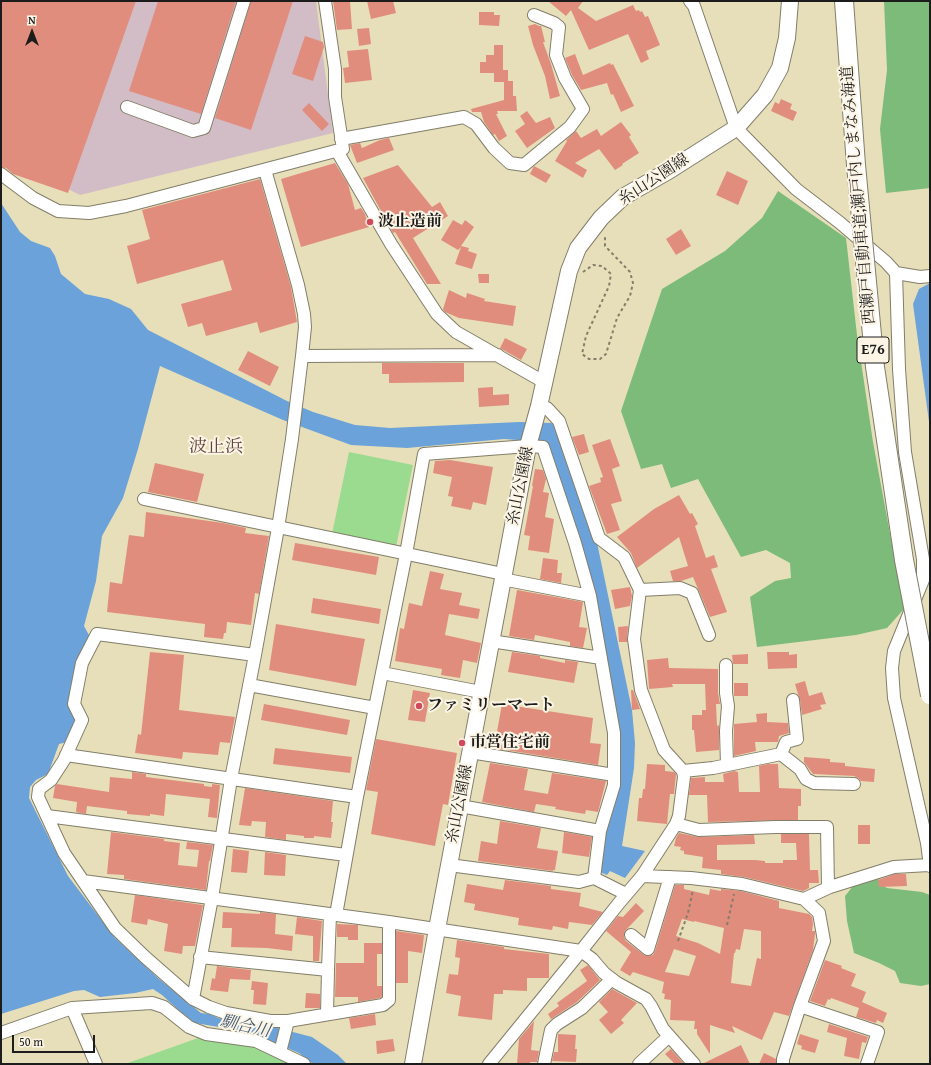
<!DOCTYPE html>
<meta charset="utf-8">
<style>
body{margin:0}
#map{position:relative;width:931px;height:1065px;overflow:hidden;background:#e7dfb9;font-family:"Gentium Book Plus",serif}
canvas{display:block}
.frame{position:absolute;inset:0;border:2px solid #1c1c1c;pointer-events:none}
.north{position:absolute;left:12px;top:12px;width:40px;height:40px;-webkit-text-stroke:3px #fcf5e5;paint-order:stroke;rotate:0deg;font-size:11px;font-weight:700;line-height:16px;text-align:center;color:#1c1c1c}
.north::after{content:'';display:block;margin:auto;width:14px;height:18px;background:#1c1c1c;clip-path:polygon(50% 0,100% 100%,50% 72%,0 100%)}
.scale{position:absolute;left:12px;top:1035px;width:83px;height:18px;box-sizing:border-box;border:2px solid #1c1c1c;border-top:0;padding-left:5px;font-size:12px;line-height:14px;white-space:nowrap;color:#1c1c1c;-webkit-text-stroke:3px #fcf5e5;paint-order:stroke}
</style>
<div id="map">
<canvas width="931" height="1065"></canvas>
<div class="frame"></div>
<div class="north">N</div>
<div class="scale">50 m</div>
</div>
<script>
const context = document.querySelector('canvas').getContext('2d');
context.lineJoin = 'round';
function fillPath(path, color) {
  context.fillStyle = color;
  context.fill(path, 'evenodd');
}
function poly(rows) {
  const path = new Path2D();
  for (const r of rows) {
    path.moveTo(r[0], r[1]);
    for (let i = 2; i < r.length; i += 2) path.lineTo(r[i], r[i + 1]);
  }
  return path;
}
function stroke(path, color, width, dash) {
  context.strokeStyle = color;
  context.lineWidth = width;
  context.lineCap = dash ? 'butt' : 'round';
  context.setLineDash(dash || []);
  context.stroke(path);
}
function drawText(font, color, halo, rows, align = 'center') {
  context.font = font + ' "Gentium Book Plus","Noto Serif JP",serif';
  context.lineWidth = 4;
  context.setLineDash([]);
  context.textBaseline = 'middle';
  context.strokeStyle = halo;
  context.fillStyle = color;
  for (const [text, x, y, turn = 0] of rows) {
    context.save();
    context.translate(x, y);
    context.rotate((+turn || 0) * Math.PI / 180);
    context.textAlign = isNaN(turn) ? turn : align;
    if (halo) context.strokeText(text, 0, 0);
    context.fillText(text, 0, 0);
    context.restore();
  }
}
const industrial = poly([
 [1,1,316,1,333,133,80,195,1,156]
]);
const green = poly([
 [349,452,413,465,396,547,332,534],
 [198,1038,255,1044,291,1064,125,1064]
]);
const forest = poly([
 [884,1,930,1,930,188,886,193,880,129,887,70],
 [778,191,846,238,857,335,873,442,904,609,887,628,856,635,757,647,750,597,775,581,791,578,790,563,766,550,741,557,698,479,671,488,662,464,641,469,621,411,662,289,725,251,762,218],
 [879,879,880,884,887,888,922,892,930,895,930,984,921,986,900,983,895,971,879,963,854,953,847,921,845,896,853,886]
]);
const water = poly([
 [1,203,20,232,31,241,50,248,55,256,61,274,85,294,109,299,131,309,148,330,287,401,313,412,355,425,390,428,519,422,551,423,556,427,595,533,632,710,635,743,634,768,622,846,645,851,625,878,610,871,607,875,600,872,605,827,617,781,605,655,545,442,504,439,407,448,351,445,283,420,160,366,138,449,123,498,102,536,96,581,84,626,90,637,74,672,68,704,77,720,67,742,59,744,48,774,36,780,30,787,29,798,68,876,115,938,159,979,201,1013,210,1014,218,1018,270,1026,312,1037,338,1055,347,1064,313,1064,299,1053,249,1032,195,1023,183,1014,162,995,153,989,135,993,100,997,84,990,74,991,1,1014],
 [930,283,930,429,913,304,919,289]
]);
const building = poly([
 [1,1,136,1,68,193,13,174,6,168,1,167],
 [158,1,236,1,201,114,129,91],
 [251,1,293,1,251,130,215,118],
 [333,1,350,1,352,29,337,30],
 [367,1,393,1,396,13,371,19],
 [548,1,583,1,578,8,596,21,633,5,636,11,639,10,640,12,642,11,645,17,648,16,660,45,646,51,649,59,641,63,628,34,589,50,571,10,566,16],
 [479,12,494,12,494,15,500,15,499,26,479,25],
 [535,24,539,26,541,26,545,42,543,42,551,64,560,96,550,99,545,76,533,45,528,26],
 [369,28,371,44,359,46,357,29],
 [305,36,323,42,324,47,313,81,292,74],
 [494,45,503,45,503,70,508,70,508,81,513,81,513,96,516,96,517,111,497,111,498,114,496,114,507,136,499,141,495,134,493,135,484,122,481,112,472,112,471,109,504,100,504,82,494,82,494,73,480,73,480,62,486,62,486,55,494,55],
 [368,49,372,80,345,83,343,68,349,67,347,51],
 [575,54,583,75,610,63,611,65,613,64,634,106,621,112,613,94,611,95,607,83,581,90,572,75,565,58],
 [781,99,792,104,790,109,797,112,793,121,771,111,775,102,779,104],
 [309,103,329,124,322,131,302,110],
 [527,111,536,123,550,117,555,128,527,148,515,131,525,124,520,116],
 [621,122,631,135,629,137,639,153,622,164,623,165,615,170,599,149,575,163,587,170,583,178,555,161,567,141,566,140,576,131,581,138,597,129,601,136],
 [389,138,394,150,357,163,350,145,360,143,362,148,380,140],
 [335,163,348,184,355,210,361,208,365,214,369,227,301,247,281,179],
 [398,165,432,207,440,202,448,216,413,238,441,284,427,284,395,232,393,233,363,178],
 [534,166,551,175,546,183,530,174],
 [727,171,748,181,738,205,716,195],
 [260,179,291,287,297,322,260,333,257,322,206,336,202,323,188,327,181,304,232,290,223,260,137,284,127,246,150,239,142,210],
 [453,220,462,225,465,220,474,227,461,246,469,248,468,251,477,254,472,269,455,264,461,247,458,250,441,240],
 [681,229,691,246,676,255,666,239],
 [478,274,489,274,489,283,479,283],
 [449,290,466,298,467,293,485,299,484,301,516,306,513,326,459,318,445,312,443,309],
 [505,338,527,349,521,360,500,348],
 [248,351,279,367,270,386,238,370],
 [382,363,464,363,464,382,389,383,389,374,382,374],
 [493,387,493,395,509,394,509,405,479,407,478,388],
 [584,434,589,452,579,455,572,437],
 [610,439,620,466,612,469,622,501,611,504,620,530,607,534,589,486,601,482,600,478,603,477,592,445],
 [450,460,493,467,486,505,473,502,471,510,451,506,453,497,448,496,452,477,433,473,435,461],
 [155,463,204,474,197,502,148,492],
 [535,469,543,470,546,479,543,492,549,493,545,517,554,519,549,553,528,550,530,536,524,535,533,486,532,486],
 [679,495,690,514,692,513,698,524,695,526,706,558,714,555,718,567,711,569,727,612,710,617,693,577,681,581,673,581,670,571,688,566,679,537,637,568,631,553,617,537,654,509],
 [146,512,223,523,246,528,245,533,269,536,259,594,255,593,251,625,227,622,226,633,224,633,223,639,204,637,205,624,107,612,110,582,122,584,129,535,144,537],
 [295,543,379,557,376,575,292,560],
 [543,558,558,560,557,573,562,573,561,583,540,579],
 [430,571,444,574,440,589,462,593,459,605,480,609,478,619,449,614,445,635,481,643,477,663,463,660,460,678,441,675,442,669,395,661,400,628,404,629,409,603,422,606],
 [630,587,632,596,630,606,615,609,611,590],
 [517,590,583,602,579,627,587,628,583,648,570,646,570,642,535,635,534,640,509,636],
 [313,598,381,609,379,624,311,613],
 [276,624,365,639,356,686,269,670],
 [628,626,627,642,619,642,618,627],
 [150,652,184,655,179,710,235,717,230,743,220,742,218,755,183,752,182,759,135,753,138,734,141,735],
 [512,652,540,656,540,658,565,663,565,660,578,662,574,683,508,672],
 [767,652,789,652,789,655,797,654,797,668,768,669],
 [748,654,748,664,733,664,732,655],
 [668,658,669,668,718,669,718,693,720,704,716,704,717,726,719,725,719,750,696,752,694,730,692,730,692,715,702,715,702,710,706,710,705,684,672,684,673,687,649,689,647,660],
 [805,681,809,696,822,692,826,704,820,705,822,709,802,715,800,699,798,694,795,684],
 [734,683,748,683,748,696,734,696],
 [413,690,430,693,425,722,408,720],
 [631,690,633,690,640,709,632,710],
 [264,704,350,720,347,735,261,720],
 [502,704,593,718,590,743,601,744,598,765,494,748],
 [767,713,767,722,788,723,789,733,779,736,778,742,755,742,756,751,734,756,734,724,757,722,756,714],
 [376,739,457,753,448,805,443,804,435,846,371,834,378,792,366,790],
 [275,748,352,757,350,773,273,764],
 [804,757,830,759,830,762,845,763,845,766,875,769,874,782,861,781,858,778,854,776,813,774,804,762],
 [490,763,528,769,524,790,548,794,552,773,606,781,598,812,586,810,585,814,555,809,556,807,536,804,534,812,482,802],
 [647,764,665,765,665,771,674,772,676,774,674,794,670,794,667,824,637,821,639,798,642,798,643,789,645,789],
 [768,764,778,764,779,788,801,789,801,806,798,806,798,820,708,822,707,795,689,795,691,778,705,777,705,782,724,782,723,774,734,771,738,772,739,792,760,792,759,766],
 [132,772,146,774,146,777,204,784,204,786,212,787,212,784,220,785,217,818,208,817,210,799,166,794,164,816,150,814,150,816,127,814,127,811,87,806,86,814,76,812,77,802,53,798,55,786,57,784,109,792,110,777,132,779],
 [245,788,333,801,331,822,333,822,331,838,314,836,314,838,304,838,304,836,286,834,286,840,265,837,266,822,252,821,251,826,239,825],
 [500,821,541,828,537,848,558,851,555,870,553,870,553,871,478,861,481,841,497,844],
 [858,825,870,825,870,844,858,844],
 [111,832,164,839,164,841,180,843,178,865,197,867,199,850,186,849,187,842,213,845,210,861,209,861,206,890,124,879,124,875,107,874],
 [564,832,592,837,589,857,562,853],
 [679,833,699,837,754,835,755,844,717,845,717,860,755,860,765,861,765,863,783,863,783,860,797,860,796,843,781,843,781,834,809,834,810,870,818,870,819,883,809,883,809,888,803,891,744,877,721,874,721,870,702,868,703,857,684,854,684,851,680,850,681,847,674,846,676,838],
 [233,849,249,851,247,873,231,872],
 [265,852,286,855,285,876,264,875],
 [895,874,906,874,907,886,879,887,878,880],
 [505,880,551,886,551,889,581,893,579,906,603,912,592,925,569,922,568,929,553,926,552,930,518,925,519,918,474,910,475,904,464,902,467,884,503,890],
 [675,885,684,885,684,889,709,895,710,889,721,891,721,889,741,891,779,901,779,908,809,914,812,917,813,924,812,931,815,931,815,934,813,950,789,1016,774,1012,762,1040,732,1026,735,1033,710,1025,710,1054,697,1034,697,1029,694,1029,695,1021,670,1020,671,1000,664,999,665,994,662,993,664,982,633,972,630,976,620,970,631,952,606,931,618,916,623,917,636,903,644,911,625,931,624,937,626,941,644,955,647,956,653,955,655,951],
 [682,919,694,922,694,921,724,928,720,954,698,943,676,936],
 [744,929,761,931,761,959,757,958,751,986,731,983,734,953,735,953,736,949,740,950],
 [674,949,696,956,689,976,665,972],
 [135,895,203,905,195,946,183,946,182,954,164,951,168,924,148,919,147,925,131,922],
 [223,912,260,914,260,912,276,914,275,934,293,936,292,951,267,948,231,947,232,928,222,928],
 [297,917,322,921,319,961,313,961,313,936,295,934],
 [337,924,358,925,358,940,348,940,348,937,337,937],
 [396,931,424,935,422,953,408,951,408,983,396,983],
 [457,940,504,947,504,949,549,954,549,978,527,978,527,991,503,990,503,994,494,994,492,1020,458,1016,461,996,446,993,449,974,458,975,460,958,455,957],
 [364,943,382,943,382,954,377,954,377,986,382,986,382,996,380,998,358,1002,358,997,335,997,336,963,364,963],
 [825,960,842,966,841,968,856,974,851,986,866,992,860,1007,862,1002,887,1013,883,1023,877,1020,876,1023,856,1017,859,1008,831,998,830,1000,828,999,825,1006,810,1001],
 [588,965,600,980,577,1002,551,1019,548,1014,559,1006,557,1003,587,981,580,970],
 [217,966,251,970,250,980,230,979,228,992,210,990,212,978,215,979],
 [252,981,268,983,266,1005,253,1004,254,990,251,990],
 [612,989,637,1003,621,1020,624,1023,611,1034,599,1020,608,1012,599,1002],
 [306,993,320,994,320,1008,305,1008],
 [375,1014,376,1025,351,1029,349,1018],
 [534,1021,531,1050,539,1051,537,1062,530,1062,530,1064,517,1064,519,1039],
 [829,1024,868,1037,866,1043,862,1042,859,1059,844,1056,847,1038,827,1032],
 [558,1034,576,1035,575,1049,577,1049,576,1062,552,1061,554,1052,558,1052],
 [800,1034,819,1040,815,1053,801,1049,802,1046,797,1044],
 [393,1039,395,1051,377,1054,376,1041],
 [741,1045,750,1064,702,1064],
 [671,1049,684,1064,675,1064,665,1054],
 [764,1053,776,1059,776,1064,759,1064]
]);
const path = poly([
 [583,272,593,265,602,266,611,274,609,286,586,336,582,354,589,359,600,359,606,354,617,318,630,296,633,283,630,272,605,246,605,235],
 [727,925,734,894],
 [678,941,688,913,693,890]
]);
const minor = poly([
 [690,1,694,6,736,128,796,189,839,222,886,262,896,273,920,277,930,276],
 [127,107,193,131,204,128,244,1],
 [341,139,464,117,476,124,494,148,510,163,524,165,570,127,583,109,565,78,556,55,559,27,554,23,534,15],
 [337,151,391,244,437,314,456,332,544,382],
 [265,170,298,285,304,314,305,327,302,356],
 [1,174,33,198,58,211,89,213,126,206,343,149,335,97,335,69,325,1],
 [896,273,899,369,905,452,923,559,923,580,894,651,892,668,894,698,927,843,930,866],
 [144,499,503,574],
 [502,579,590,596],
 [640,590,680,588,692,593,709,635],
 [491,641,601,658],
 [255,655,97,634,82,663,74,704,82,720,64,760,51,780,39,789,38,797,64,853,115,928,145,957,193,999,209,1007,226,1013,270,1021,288,1021,383,1005,389,1000,389,922],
 [726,665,726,693,728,706,726,731,727,765],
 [382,673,481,692],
 [249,685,375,708],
 [470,752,614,775],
 [781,754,800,769,806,779,814,783,854,784],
 [66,755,357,797],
 [683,771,713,768,781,754,786,742,797,739,793,700],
 [460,806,600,831],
 [47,816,346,855],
 [676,824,699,830,775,827,827,827,828,888],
 [449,865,579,882,594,878],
 [642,876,691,878,742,884,804,899,819,913,824,941,800,1006,783,1059,783,1064],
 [83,881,389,922,581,951,592,959,604,973,617,983,646,999,651,1006,663,1029,694,1064],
 [804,899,830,887,894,867,929,865],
 [336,915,357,797,406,554,424,454,528,446,543,447,575,543,590,596,614,733,614,785,600,831,594,878,626,894],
 [631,935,648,949,670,877],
 [200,957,328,970,327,1014],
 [328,970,330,914],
 [193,999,212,898,231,779,255,655,278,528,292,439,302,356,498,355],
 [800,1006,878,1032,867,1064],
 [72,1008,96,1064],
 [1,1033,72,1008,152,1003,164,1007,189,1027,206,1034,256,1041,304,1064],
 [280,1052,288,1021],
 [489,1064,581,951,619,903,642,876,676,824,679,816,684,777,683,771,664,750,641,690,634,639,640,590,624,557,599,538,559,421,547,408,539,406],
 [544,1064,551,1030,557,1024,582,1008,612,979],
 [639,1064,669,1036]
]);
const major = poly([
 [413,1064,437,929,528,446,539,406,569,271,578,248,601,218,623,197,670,170,736,128,765,95,780,68,787,38,790,1]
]);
const highwayBridge = poly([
 [844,1,856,165,875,367,904,560,930,695]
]);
const markers = [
 [370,222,4,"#d1495b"],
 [419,706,4,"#d1495b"],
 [462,743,4,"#d1495b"]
];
const shields = [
 [873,350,32]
];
const shieldNames = [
 ["E76",873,350]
];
const streetNames = [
 ["糸山公園線",654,180,-33],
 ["西瀬戸自動車道;瀬戸内しまなみ海道",859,195,-95],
 ["糸山公園線",521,486,-79],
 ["糸山公園線",460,804,-79]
];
const poiNames = [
 ["波止造前",378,222],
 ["ファミリーマート",427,706],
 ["市営住宅前",470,743]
];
const waterNames = [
 ["馴合川",245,1027,12]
];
const quarterNames = [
 ["波止浜",216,447]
];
fillPath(industrial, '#d2bdc6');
fillPath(green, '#9bdb90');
fillPath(forest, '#7cbb7a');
fillPath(water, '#6aa2d9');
fillPath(building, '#e18d7d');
stroke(minor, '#827e6a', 14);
stroke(major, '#827e6a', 18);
stroke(path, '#827e6a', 2, [3, 3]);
stroke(minor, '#fff', 12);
stroke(major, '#fff', 16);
stroke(highwayBridge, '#827e6a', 20, []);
stroke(highwayBridge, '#fff', 18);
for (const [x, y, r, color] of markers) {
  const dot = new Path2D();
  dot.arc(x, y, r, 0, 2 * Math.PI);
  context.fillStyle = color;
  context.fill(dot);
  stroke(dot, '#fcf5e5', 1.5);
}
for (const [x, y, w] of shields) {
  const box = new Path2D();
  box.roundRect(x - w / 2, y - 13, w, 26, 3);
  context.fillStyle = '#fcf5e5';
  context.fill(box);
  stroke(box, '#1c1c1c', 1);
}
drawText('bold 15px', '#1c1c1c', null, shieldNames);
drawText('16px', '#1c1c1c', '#fcf5e5', streetNames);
drawText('bold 16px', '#1c1c1c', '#fcf5e5', poiNames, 'left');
drawText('italic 17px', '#3f5871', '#fcf5e5', waterNames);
drawText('18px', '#61443e', '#fcf5e5', quarterNames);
</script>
